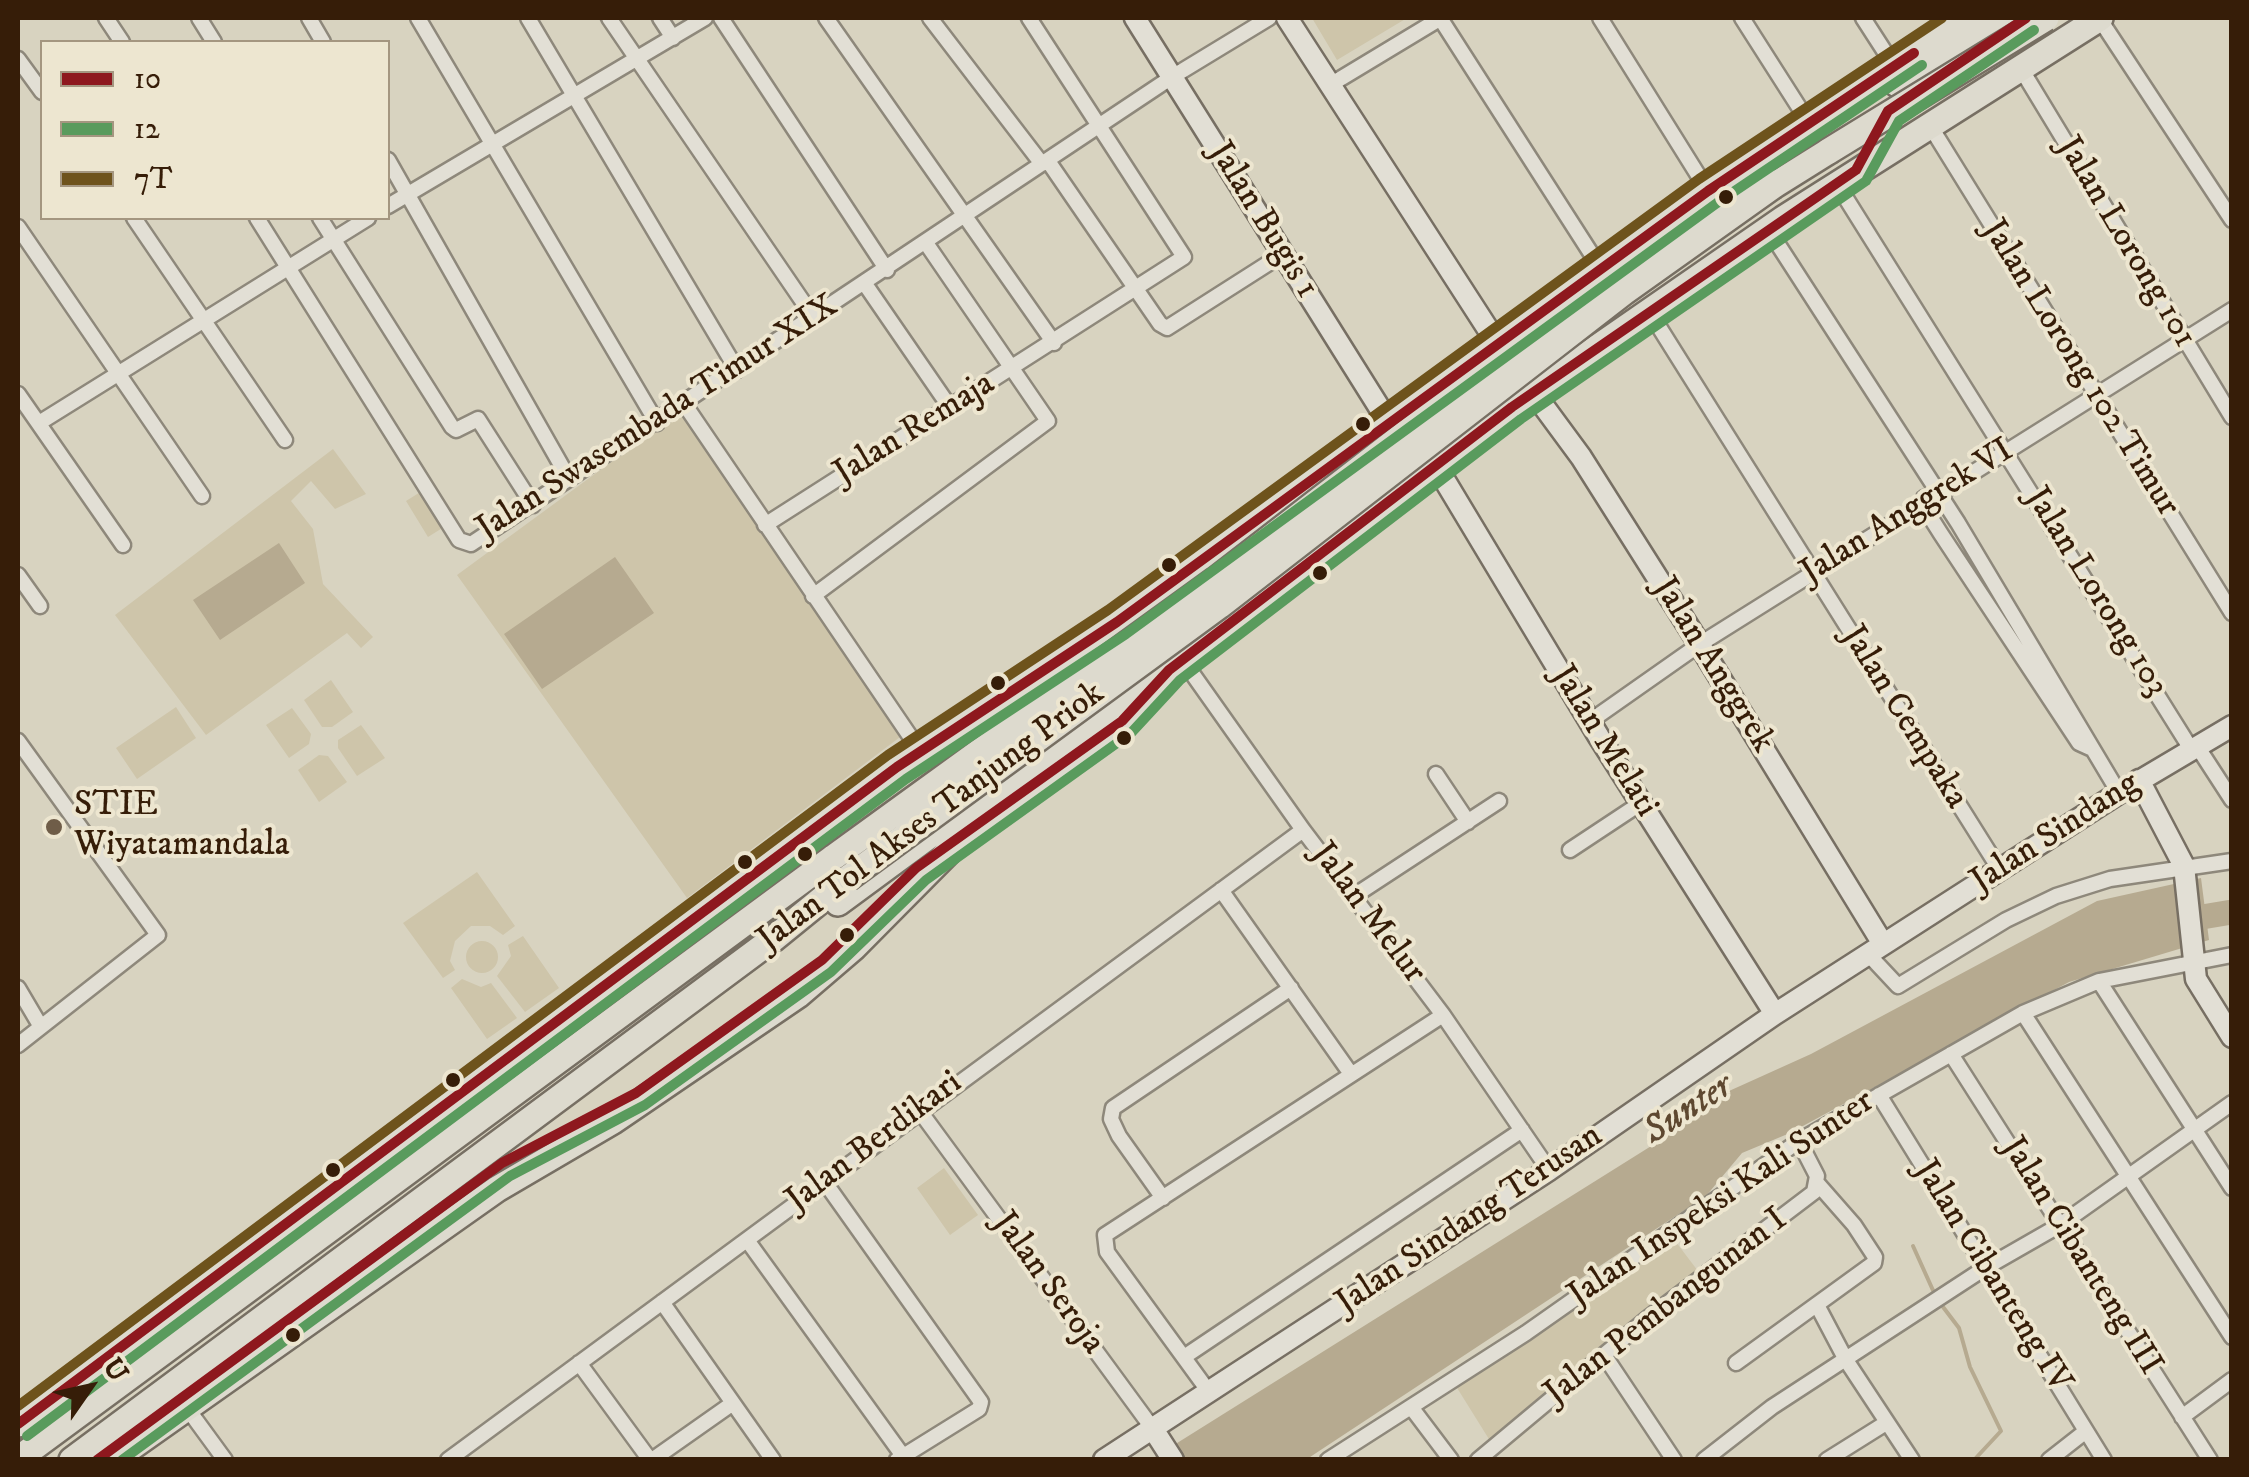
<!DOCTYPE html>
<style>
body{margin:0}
#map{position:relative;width:2249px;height:1477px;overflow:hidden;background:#d8d3c0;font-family:"IM FELL DW Pica",serif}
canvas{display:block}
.frame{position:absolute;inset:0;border:20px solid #361d08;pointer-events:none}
.legend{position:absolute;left:40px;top:40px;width:350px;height:180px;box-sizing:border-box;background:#ede6d0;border:2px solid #a49680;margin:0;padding:12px 18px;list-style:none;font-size:30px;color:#361d08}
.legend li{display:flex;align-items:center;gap:20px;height:50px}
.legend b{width:50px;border:2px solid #a49680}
.north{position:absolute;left:40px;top:1337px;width:100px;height:100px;-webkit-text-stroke:8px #ede6d0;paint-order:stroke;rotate:56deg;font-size:28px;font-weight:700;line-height:40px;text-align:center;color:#361d08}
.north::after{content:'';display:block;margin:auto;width:35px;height:45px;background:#361d08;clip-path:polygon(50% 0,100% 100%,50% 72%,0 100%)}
</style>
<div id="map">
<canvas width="2249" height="1477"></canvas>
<div class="frame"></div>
<ul class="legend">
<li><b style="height:12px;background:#8e181e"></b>10</li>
<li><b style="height:12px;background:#599b5d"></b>12</li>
<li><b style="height:12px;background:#6e531c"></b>7T</li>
</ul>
<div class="north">U</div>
</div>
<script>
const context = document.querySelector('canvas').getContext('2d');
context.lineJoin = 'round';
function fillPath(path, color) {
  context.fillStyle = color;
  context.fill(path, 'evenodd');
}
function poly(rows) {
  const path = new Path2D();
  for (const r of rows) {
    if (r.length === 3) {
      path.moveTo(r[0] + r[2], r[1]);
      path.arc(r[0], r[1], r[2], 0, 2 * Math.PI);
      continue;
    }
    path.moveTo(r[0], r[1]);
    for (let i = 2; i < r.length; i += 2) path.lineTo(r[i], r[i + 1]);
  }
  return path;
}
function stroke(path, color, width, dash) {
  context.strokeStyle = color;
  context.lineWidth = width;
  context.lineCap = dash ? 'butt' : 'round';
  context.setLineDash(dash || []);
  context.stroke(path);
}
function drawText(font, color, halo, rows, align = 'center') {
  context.font = font + ' "IM FELL DW Pica",serif';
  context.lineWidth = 8;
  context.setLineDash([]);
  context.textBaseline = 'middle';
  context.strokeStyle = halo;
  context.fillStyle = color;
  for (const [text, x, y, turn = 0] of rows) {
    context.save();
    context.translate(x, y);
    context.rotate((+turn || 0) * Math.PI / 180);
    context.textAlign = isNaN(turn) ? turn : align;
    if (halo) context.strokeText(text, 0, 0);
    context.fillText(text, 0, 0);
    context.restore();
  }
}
const green = poly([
 [1312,18,1407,18,1337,60],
 [682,410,904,734,687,898,457,575],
 [333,449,366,494,335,509,311,481,291,501,313,529,323,584,373,637,361,648,347,633,206,735,115,615],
 [422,491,444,527,428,537,406,501],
 [331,680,353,712,332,727,322,727,304,700],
 [176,707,196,738,137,779,116,748],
 [292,708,311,734,309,744,289,758,266,725],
 [361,725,385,758,357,776,338,748,338,740],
 [319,755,328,756,347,782,319,802,298,770],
 [477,872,515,926,503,935,490,926,471,926,455,941,450,961,455,970,443,978,403,923],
 [523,936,559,988,525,1012,497,976,511,956,508,945],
 [482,957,16],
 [462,979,481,987,491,983,517,1018,487,1039,451,988],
 [944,1168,978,1215,950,1235,917,1188],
 [1676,1242,1701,1275,1492,1444,1454,1383]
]);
const water = poly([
 [279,543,305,583,220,640,193,600],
 [615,557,654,613,542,689,504,634],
 [2201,878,2209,940,2069,982,1790,1133,1742,1153,1706,1196,1307,1459,1150,1460,1656,1143,1698,1105,1811,1054,2097,901]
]);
const stream = poly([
 [1913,1246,1936,1297],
 [1940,1303,1959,1328,1970,1367,2001,1431,1974,1460]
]);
const river = poly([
 [2172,922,2232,912]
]);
const street = poly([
 [106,18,122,42],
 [199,18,214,42],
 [309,18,323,42],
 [418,18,657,423],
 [528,18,737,370],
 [609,18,814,318],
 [660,18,673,38],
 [721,18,887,270],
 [826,18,1054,343],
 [930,18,1042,164],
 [1440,18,1601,269],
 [1600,18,1708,191],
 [1742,18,1809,123],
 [1863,18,1894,66],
 [2099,18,2232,220],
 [18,59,42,92],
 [2020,67,2232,417],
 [1330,85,1441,18],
 [1929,124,2232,613],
 [388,160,569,479],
 [1048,161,1160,324,1167,328,1283,254],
 [1837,184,2191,749],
 [388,206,705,18],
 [134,218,285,440],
 [257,218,459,540,471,544,1172,77,1269,18],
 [320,218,452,427,456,430,478,419,533,505],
 [18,227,202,496],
 [1768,229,1958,523,2119,793],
 [865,284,949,406],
 [1649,311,2000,870],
 [18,394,123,545],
 [685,405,920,751],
 [39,423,368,218],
 [1924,498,1922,504,1941,534,2079,743,2090,748],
 [765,525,1184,257,1029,18],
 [18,575,40,606],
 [813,596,1048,421,926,243],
 [1182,659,1303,830,1443,1015,1549,1170],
 [1589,722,1700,644,2232,310],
 [18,741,158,935,18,1045],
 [2197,746,2232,800],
 [1436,774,1468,822],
 [1570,850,1641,803],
 [1221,890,1351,1074],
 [1354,896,1499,801],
 [1868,954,1898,986,2006,920,2056,896,2110,879,2232,861],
 [2099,981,2232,1188],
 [18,988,41,1027],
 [2023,1013,2232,1337],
 [1951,1054,2210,1460],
 [1879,1095,2104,1460],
 [919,1110,1153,1429],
 [824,1181,981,1402,979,1409,897,1460],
 [1163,1198,1119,1136,1111,1119,1113,1108,1291,988],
 [747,1240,903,1456],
 [662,1302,773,1460],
 [1817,1305,1846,1360,1912,1460],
 [1604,1355,1674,1460],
 [1184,1357,1522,1130],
 [579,1363,650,1460],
 [1736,1363,1874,1263,1875,1257,1854,1225,1818,1184],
 [1209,1392,1107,1252,1105,1235,1443,1015],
 [1411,1407,1451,1460],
 [187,1408,225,1460],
 [2182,1417,2232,1380],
 [448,1460,1303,830],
 [652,1460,733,1403],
 [1328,1460,1526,1333,1799,1141,2023,1013,2099,981,2232,955],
 [1478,1460,1648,1318,1814,1192,1817,1176,1799,1141],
 [1704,1460,1772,1407,1985,1268,2060,1225,2232,1103],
 [1827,1460,1886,1423],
 [2049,1460,2086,1431]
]);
const secondary = poly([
 [1135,18,1389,423],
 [1287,18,1504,354],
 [1525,381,1581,457,1693,634,1883,944],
 [1436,466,1599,737,1775,1014],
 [2139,780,2184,866,2196,979,2232,1037],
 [1153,1429,1173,1460],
 [1104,1460,1549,1170,1775,1014,2119,793,2232,726]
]);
const highway = poly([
 [1897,84,2005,18],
 [1773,186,1829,151],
 [838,903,1131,687,1164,672],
 [18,1424,897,767,1117,622,1708,191,1968,18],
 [18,1459,834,857],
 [72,1460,773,939,848,878],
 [113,1460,497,1189,613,1121,798,995,854,947,958,842,1122,721,1157,688,1169,670,1533,392,1783,219,2100,18]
]);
const highwayBridge = poly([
 [1829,151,2046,18],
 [834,857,1216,580,1505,356,1762,170],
 [848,878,1219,606,1624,292,1773,186]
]);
const bus1 = poly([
 [18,1424,897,767,1117,622,1708,191,1914,53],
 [97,1460,502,1163,636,1093,822,960,916,868,1122,721,1169,670,1512,407,1856,170,1888,111,2026,18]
]);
const bus2 = poly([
 [27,1436,906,779,1126,634,1717,203,1922,65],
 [122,1460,510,1176,645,1105,831,972,926,880,1131,733,1180,680,1521,419,1866,181,1899,121,2034,30]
]);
const bus3 = poly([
 [18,1406,888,755,1108,610,1699,179,1942,18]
]);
const markers = [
 [1726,197,9,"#361d08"],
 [1363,424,9,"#361d08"],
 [1169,565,9,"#361d08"],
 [1320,573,9,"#361d08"],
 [998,683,9,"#361d08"],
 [1124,738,9,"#361d08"],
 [54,827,10,"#6f5d48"],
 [805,854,9,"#361d08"],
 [745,862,9,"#361d08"],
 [847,935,9,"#361d08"],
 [453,1080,9,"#361d08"],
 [333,1170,9,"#361d08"],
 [293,1335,9,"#361d08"]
];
const streetNames = [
 ["Jalan Bugis 1",1262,221,58],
 ["Jalan Lorong 101",2125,243,59],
 ["Jalan Lorong 102 Timur",2079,369,58],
 ["Jalan Swasembada Timur XIX",658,419,-33],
 ["Jalan Remaja",915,430,-32],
 ["Jalan Anggrek VI",1908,513,-32],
 ["Jalan Lorong 103",2095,593,58],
 ["Jalan Anggrek",1712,666,58],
 ["Jalan Cempaka",1903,718,58],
 ["Jalan Melati",1603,742,58],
 ["Jalan Tol Akses Tanjung Priok",932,818,-37],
 ["Jalan Sindang",2056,834,-33],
 ["Jalan Melur",1367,914,53],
 ["Jalan Berdikari",875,1143,-37],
 ["Jalan Inspeksi Kali Sunter",1722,1200,-34],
 ["Jalan Sindang Terusan",1470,1221,-34],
 ["Jalan Cibanteng III",2080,1257,58],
 ["Jalan Cibanteng IV",1991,1277,58],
 ["Jalan Seroja",1047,1284,54],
 ["Jalan Pembangunan I",1667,1308,-38]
];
const poiNames = [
 ["STIE",74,807],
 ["Wiyatamandala",74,847]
];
const waterNames = [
 ["Sunter",1689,1111,-33]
];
fillPath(green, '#cec5aa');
fillPath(water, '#b6aa90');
stroke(stream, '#b6aa90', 4);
stroke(river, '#b6aa90', 25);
stroke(street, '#8e887b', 19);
stroke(secondary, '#776f63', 25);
stroke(highway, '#776f63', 30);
stroke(street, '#e2dfd5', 14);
stroke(secondary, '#e2dfd5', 20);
stroke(highway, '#dddace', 25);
stroke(highwayBridge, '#776f63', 30, []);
stroke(highwayBridge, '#dddace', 25);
stroke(bus1, '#8e181e', 10);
stroke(bus2, '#599b5d', 10);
stroke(bus3, '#6e531c', 10);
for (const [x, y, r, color] of markers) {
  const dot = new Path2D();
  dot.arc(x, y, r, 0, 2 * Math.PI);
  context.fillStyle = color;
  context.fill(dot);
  stroke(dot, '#ede6d0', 4);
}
drawText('35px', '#361d08', '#ede6d0', streetNames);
drawText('35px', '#361d08', '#ede6d0', poiNames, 'left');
drawText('italic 38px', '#5e4830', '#ede6d0', waterNames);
</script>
